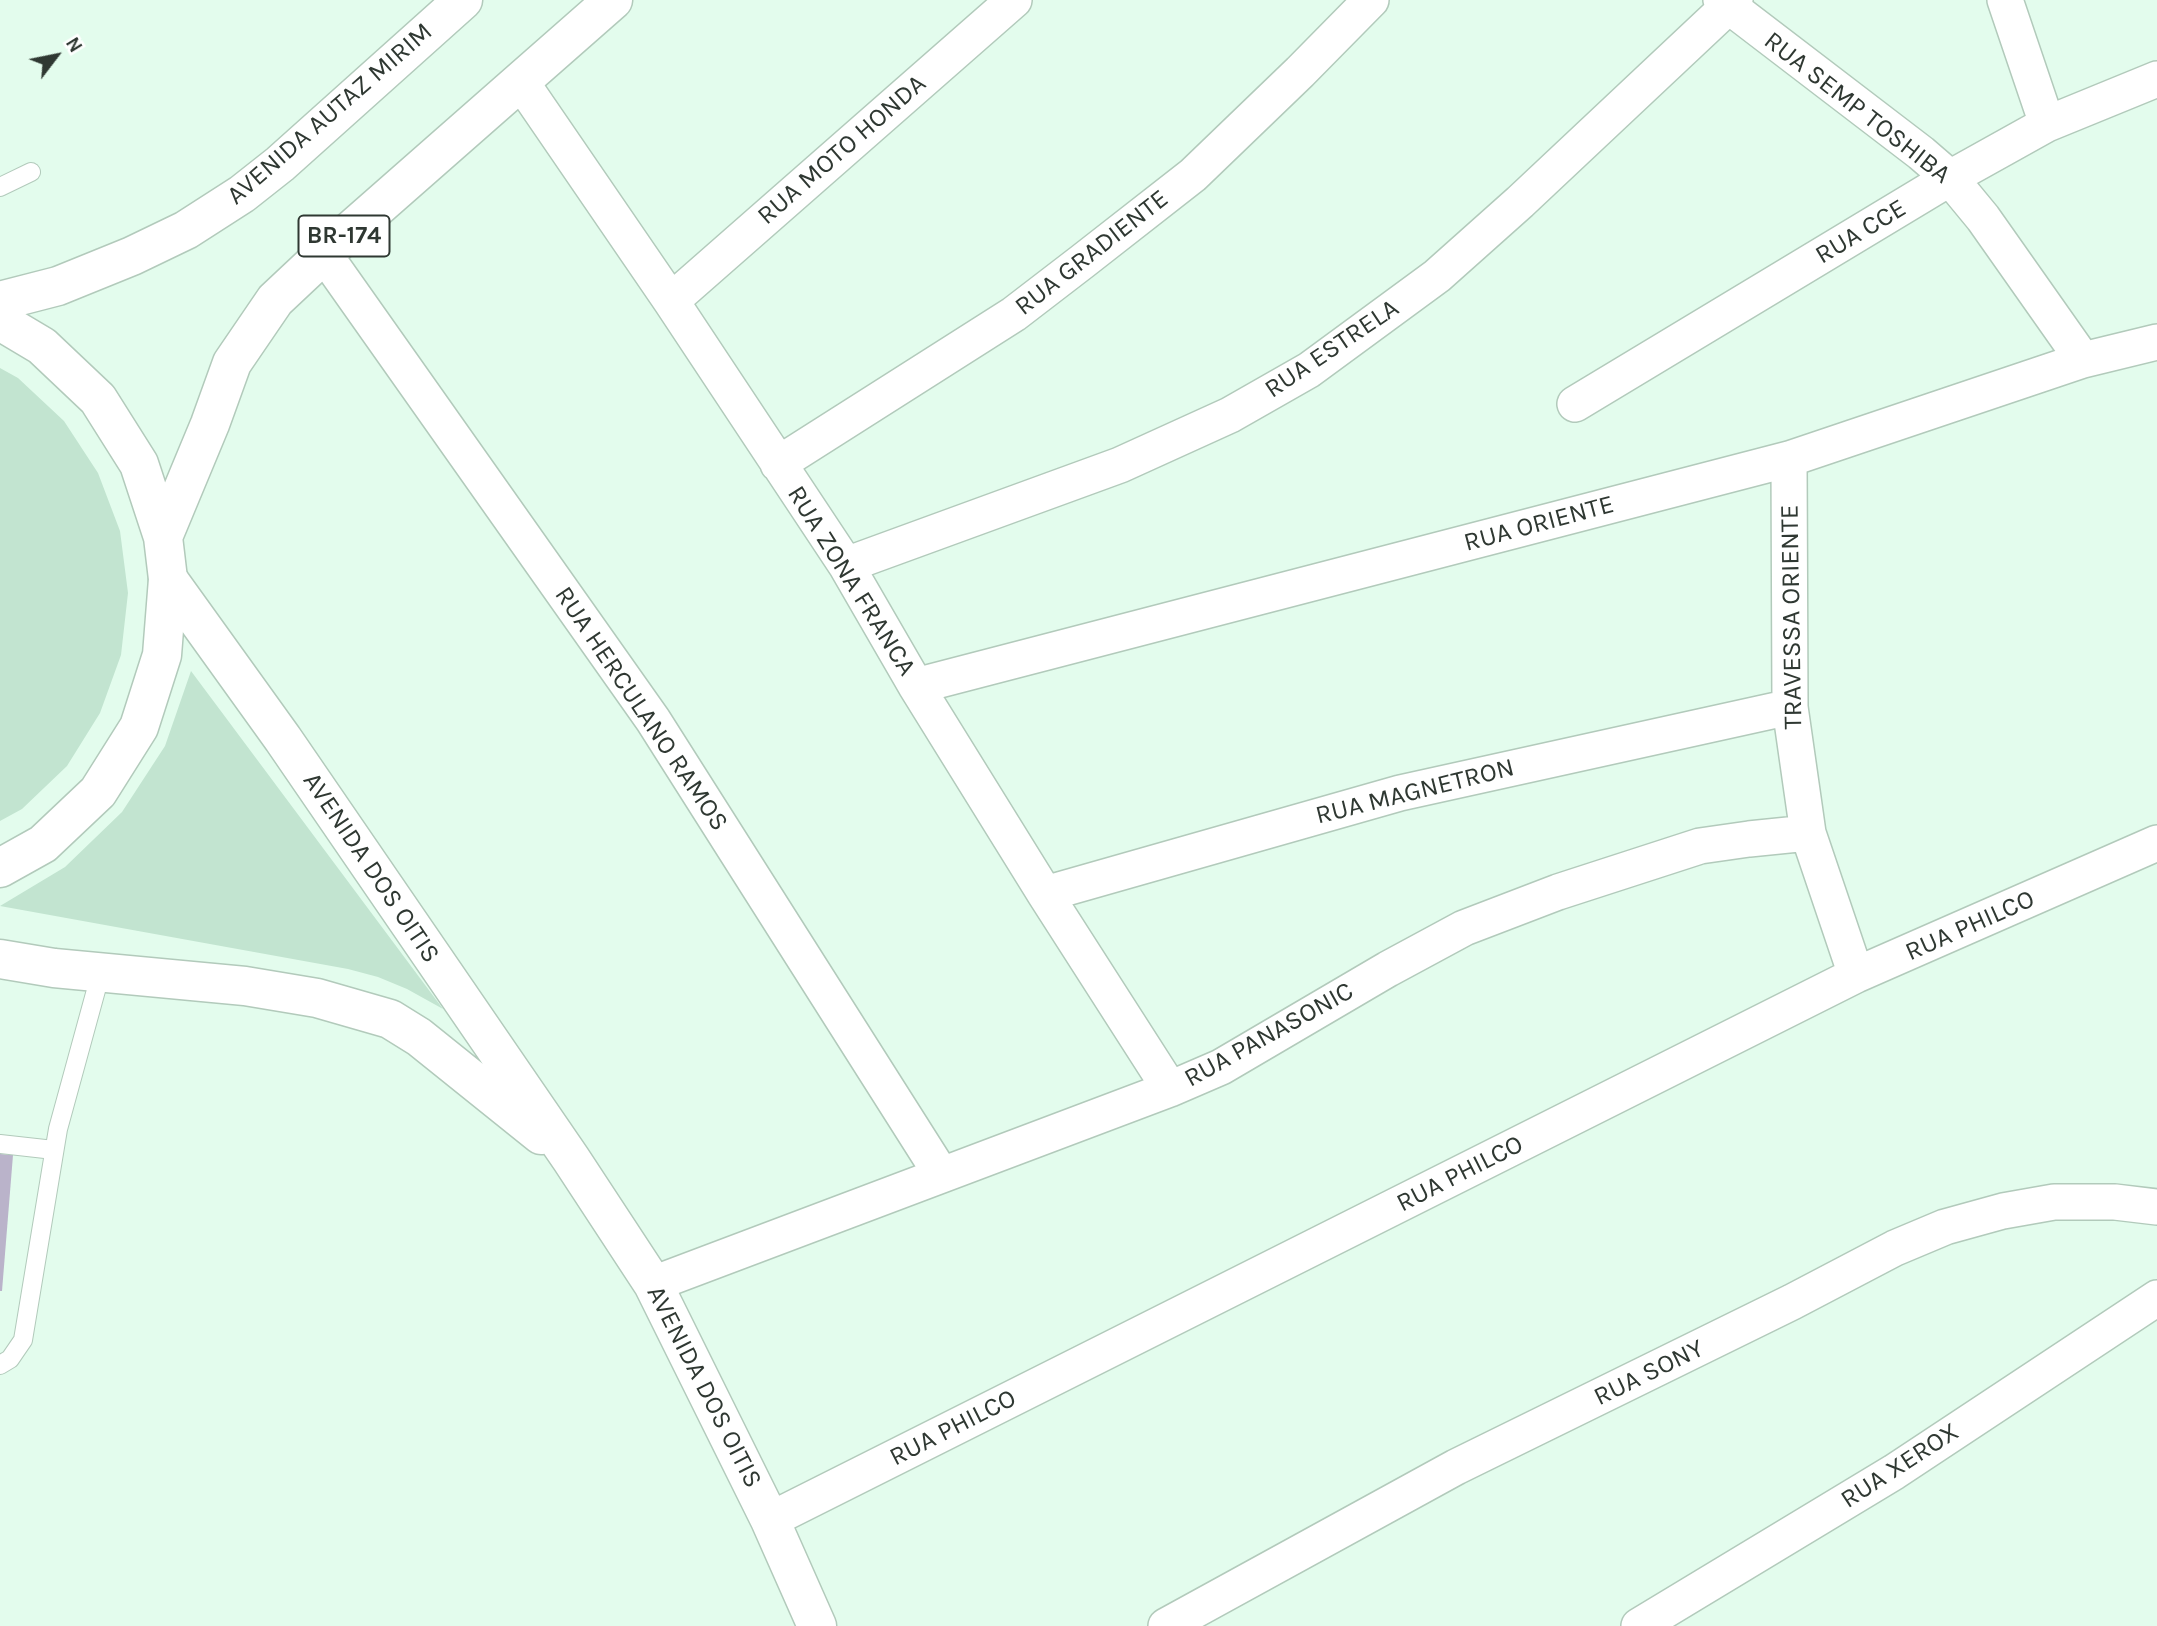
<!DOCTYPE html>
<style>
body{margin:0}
#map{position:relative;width:2157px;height:1626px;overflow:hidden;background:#e3fced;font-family:Karla,sans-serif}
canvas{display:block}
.north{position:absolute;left:21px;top:21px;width:70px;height:70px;-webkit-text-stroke:5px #fff;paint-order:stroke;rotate:58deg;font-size:19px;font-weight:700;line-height:28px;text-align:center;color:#2f3832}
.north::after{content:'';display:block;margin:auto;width:24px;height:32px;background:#2f3832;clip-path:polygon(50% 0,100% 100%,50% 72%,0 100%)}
</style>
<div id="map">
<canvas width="2157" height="1626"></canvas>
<div class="north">N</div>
</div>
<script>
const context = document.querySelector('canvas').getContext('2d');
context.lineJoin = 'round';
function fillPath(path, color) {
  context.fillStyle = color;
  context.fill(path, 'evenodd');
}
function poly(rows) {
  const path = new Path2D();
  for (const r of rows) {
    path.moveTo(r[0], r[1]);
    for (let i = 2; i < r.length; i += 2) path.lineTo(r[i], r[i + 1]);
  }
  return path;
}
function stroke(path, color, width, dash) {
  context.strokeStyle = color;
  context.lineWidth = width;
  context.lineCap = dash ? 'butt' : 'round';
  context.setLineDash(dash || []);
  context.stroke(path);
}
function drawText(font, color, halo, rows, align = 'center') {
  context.font = font + ' Karla,sans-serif';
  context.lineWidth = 7;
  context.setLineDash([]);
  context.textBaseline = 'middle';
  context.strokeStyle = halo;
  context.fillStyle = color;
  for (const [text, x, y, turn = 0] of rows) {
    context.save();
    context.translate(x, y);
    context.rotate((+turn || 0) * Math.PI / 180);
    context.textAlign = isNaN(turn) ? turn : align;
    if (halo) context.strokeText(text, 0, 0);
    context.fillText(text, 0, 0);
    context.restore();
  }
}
const green = poly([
 [0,368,18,378,64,421,98,473,120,531,128,593,121,655,100,713,67,766,22,809,0,821],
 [191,671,443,1009,407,989,378,977,348,969,0,906,65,867,122,812,165,746]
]);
const building = poly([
 [0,1154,13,1155,2,1291,0,1291]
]);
const lane = poly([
 [0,187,31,172],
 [0,1144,54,1150],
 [0,1365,10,1359,23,1340,58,1129,101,972]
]);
const street = poly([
 [1721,0,1921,153,1950,178,1983,218,2083,360],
 [2005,0,2047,124],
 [521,82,671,301,846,565,916,686,1045,894,1170,1089],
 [324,254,653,720,941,1174],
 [671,301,1014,0],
 [1575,404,1950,178,2047,124,2157,79],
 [1789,459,1790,707,1808,833,1856,975],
 [778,464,1014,314,1083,261,1193,175,1300,72,1371,0],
 [846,565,1120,465,1230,415,1309,370,1437,276,1520,202,1735,0],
 [916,686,1789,459,2083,360,2157,342],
 [1045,894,1400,793,1790,707],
 [653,1284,1170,1089,1221,1067,1388,969,1464,928,1558,892,1700,846,1749,839,1808,833],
 [770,1520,1856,975,2157,843],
 [1166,1626,1456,1467,1792,1302,1895,1248,1945,1227,2003,1211,2054,1202,2115,1202,2157,1207],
 [1639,1626,1894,1472,2157,1298]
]);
const secondary = poly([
 [168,579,283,739,571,1159,653,1284,770,1520,817,1626],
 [0,959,54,968,245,986,317,998,390,1019,419,1037,541,1135]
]);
const primary = poly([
 [0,301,58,286,132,256,186,230,242,194,280,164,463,0],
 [0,321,42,346,98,399,139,464,163,537,168,579,162,655,139,727,98,792,43,844,0,868],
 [163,537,210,424,232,363,275,300,324,254,613,0]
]);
const shields = [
 [344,236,91]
];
const shieldNames = [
 ["BR-174",344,236]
];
const streetNames = [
 ["RUA SEMP TOSHIBA",1857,108,38],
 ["AVENIDA AUTAZ MIRIM",330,114,-41],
 ["RUA MOTO HONDA",842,150,-41],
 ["RUA CCE",1861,232,-31],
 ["RUA GRADIENTE",1092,253,-38],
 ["RUA ESTRELA",1332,349,-34],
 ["RUA ORIENTE",1539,524,-15],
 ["RUA ZONA FRANCA",851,581,58],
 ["TRAVESSA ORIENTE",1792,617,-91],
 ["RUA HERCULANO RAMOS",641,709,56],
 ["RUA MAGNETRON",1415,792,-14],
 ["AVENIDA DOS OITIS",371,868,56],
 ["RUA PHILCO",1970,926,-24],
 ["RUA PANASONIC",1269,1035,-29],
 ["RUA PHILCO",1460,1174,-27],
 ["RUA SONY",1649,1373,-26],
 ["AVENIDA DOS OITIS",704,1387,63],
 ["RUA PHILCO",953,1428,-27],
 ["RUA XEROX",1900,1466,-33]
];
fillPath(green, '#c2e4d0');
fillPath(building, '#bab3ca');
stroke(lane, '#b2cabb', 20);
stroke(street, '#b2cabb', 38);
stroke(secondary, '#b2cabb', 41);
stroke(primary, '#b2cabb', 41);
stroke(lane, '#fff', 18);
stroke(street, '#fff', 35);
stroke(secondary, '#fff', 38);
stroke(primary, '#fff', 38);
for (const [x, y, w] of shields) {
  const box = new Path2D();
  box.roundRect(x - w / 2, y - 20.5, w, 41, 5);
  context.fillStyle = '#fff';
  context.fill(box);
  stroke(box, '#2f3832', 2);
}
drawText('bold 24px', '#2f3832', null, shieldNames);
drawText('26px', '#2f3832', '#fff', streetNames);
</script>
